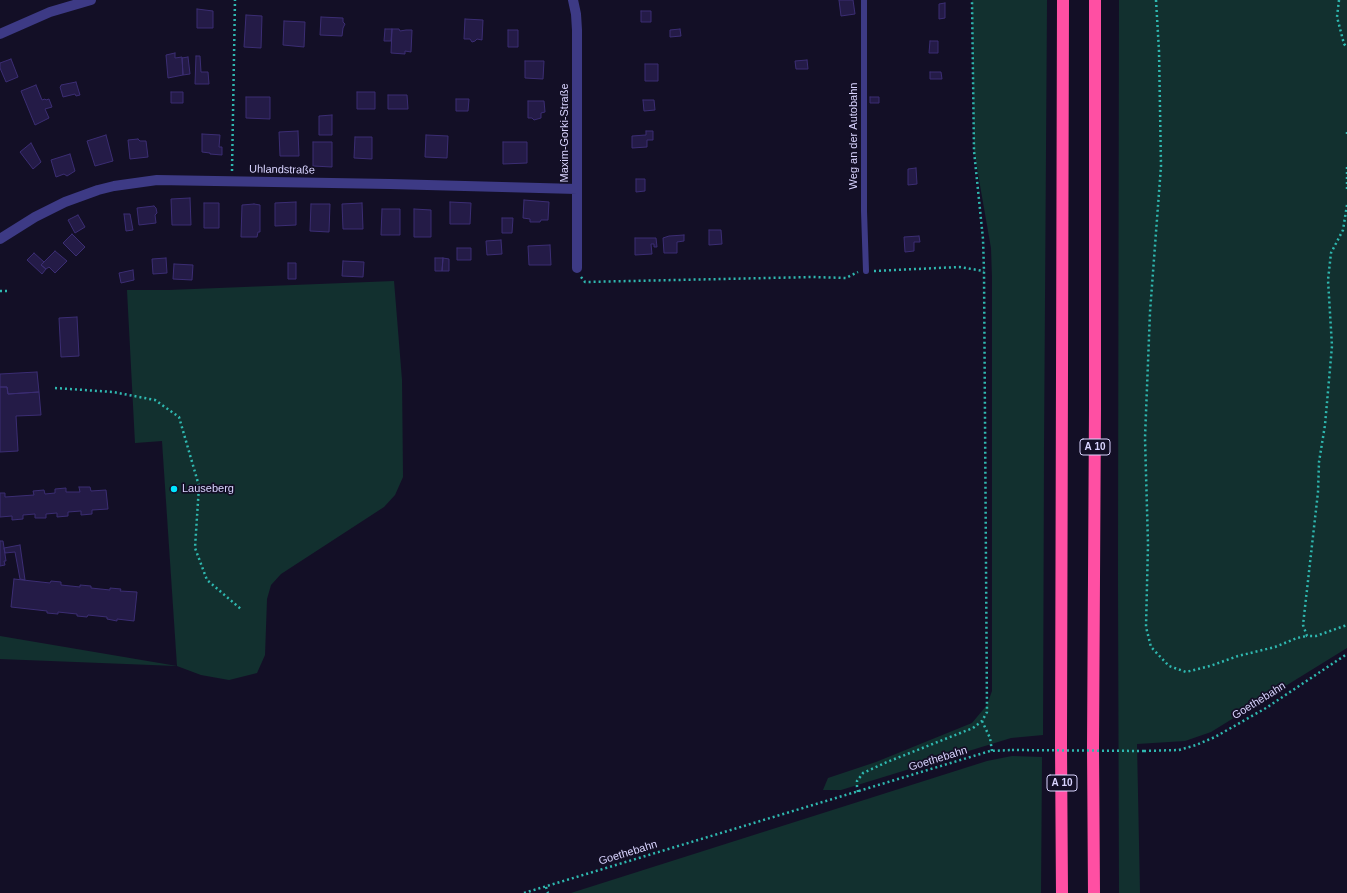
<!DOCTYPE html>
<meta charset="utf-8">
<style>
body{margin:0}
canvas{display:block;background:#130f26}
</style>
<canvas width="1347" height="893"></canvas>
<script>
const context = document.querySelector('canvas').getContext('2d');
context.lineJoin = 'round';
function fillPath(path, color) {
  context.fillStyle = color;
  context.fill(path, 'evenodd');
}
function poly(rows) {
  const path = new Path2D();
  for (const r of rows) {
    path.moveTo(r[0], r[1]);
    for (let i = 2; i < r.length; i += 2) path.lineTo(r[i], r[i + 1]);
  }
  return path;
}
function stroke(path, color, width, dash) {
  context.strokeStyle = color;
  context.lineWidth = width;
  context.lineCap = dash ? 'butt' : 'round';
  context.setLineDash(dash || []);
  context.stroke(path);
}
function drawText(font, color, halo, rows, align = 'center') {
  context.font = font + ' Helvetica,sans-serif';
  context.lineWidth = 3.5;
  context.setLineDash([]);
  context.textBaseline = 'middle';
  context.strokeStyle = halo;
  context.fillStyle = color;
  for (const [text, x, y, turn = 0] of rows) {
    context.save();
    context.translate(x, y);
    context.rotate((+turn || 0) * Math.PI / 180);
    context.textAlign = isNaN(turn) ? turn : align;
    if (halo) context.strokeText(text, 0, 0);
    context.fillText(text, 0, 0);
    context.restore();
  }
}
const green = poly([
 [972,0,1047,0,1044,446,1043,735,1011,738,841,790,823,790,828,778,876,762,972,723,987,705,992,691,992,277,991,248,974,151],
 [1119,0,1347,0,1347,648,1211,732,1185,741,1137,744,1140,893,1119,893,1118,573],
 [394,281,402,380,403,477,395,495,384,507,281,574,271,585,267,599,265,655,257,673,229,680,201,675,177,666,0,659,0,636,177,666,162,441,135,443,127,290,169,290],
 [1012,756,1042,757,1041,893,571,893,987,761]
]);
const building = poly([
 [839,0,853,0,855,14,841,16,839,0],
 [945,3,945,18,939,19,939,4,945,3],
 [197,9,213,11,213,28,197,28,197,9],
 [641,11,651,11,651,22,641,22,641,11],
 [246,15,262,16,261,48,244,47,246,15],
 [321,17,343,18,343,22,345,24,343,28,342,36,320,35,321,17],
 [465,19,483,20,482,40,477,39,475,41,472,42,470,39,464,39,465,19],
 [284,21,305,22,304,47,283,45,284,21],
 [385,29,392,29,391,41,384,41,385,29],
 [392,29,399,29,400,31,406,30,412,30,411,52,405,51,405,54,391,53,392,29],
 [680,29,681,36,670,37,670,30,680,29],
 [508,30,518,30,518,47,508,47,508,30],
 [930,41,938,41,938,53,929,53,930,41],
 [175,53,175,58,182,57,183,75,168,78,166,55,175,53],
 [196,56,200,56,201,72,208,72,209,84,195,84,196,56],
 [188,57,190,74,183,75,182,58,188,57],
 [11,59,18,77,6,82,0,68,0,63,11,59],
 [807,60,808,69,796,69,795,61,807,60],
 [525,61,544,61,543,79,525,78,525,61],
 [645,64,658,64,658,81,645,81,645,64],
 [930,72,941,72,942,79,930,79,930,72],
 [76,82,80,95,76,96,75,94,63,97,60,87,61,86,61,85,76,82],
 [36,85,42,100,45,99,46,100,49,99,52,107,45,109,49,118,35,125,21,91,36,85],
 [171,92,183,92,183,103,171,103,171,92],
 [357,92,375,92,375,109,357,109,357,92],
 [388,95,407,95,408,109,388,109,388,95],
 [246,97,270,97,270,119,246,118,246,97],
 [870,97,879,97,879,103,870,103,870,97],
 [456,99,469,99,468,111,456,111,456,99],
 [643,100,654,100,655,110,644,111,643,100],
 [528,101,544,101,545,112,541,113,541,118,534,120,532,118,528,118,528,101],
 [332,115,332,135,319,135,319,116,332,115],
 [298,131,299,156,280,156,279,132,298,131],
 [646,131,653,131,653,140,647,140,647,147,632,148,632,136,646,135,646,131],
 [202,134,220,135,219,147,222,147,222,155,210,154,210,153,202,152,202,134],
 [106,135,113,161,95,166,87,141,106,135],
 [426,135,448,136,447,158,425,157,426,135],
 [355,137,372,137,372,159,354,158,355,137],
 [138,139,140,141,146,141,148,157,130,159,128,140,138,139],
 [313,142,332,142,332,167,313,166,313,142],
 [503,142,527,142,527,163,503,164,503,142],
 [31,143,41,162,33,169,20,152,31,143],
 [70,154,75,171,67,176,64,174,56,177,51,160,70,154],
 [916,168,917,184,908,185,908,169,916,168],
 [636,179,645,179,645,191,636,192,636,179],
 [190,198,191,225,172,225,171,199,190,198],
 [524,200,549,202,548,220,541,220,540,222,530,222,530,219,523,218,524,200],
 [296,202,296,225,275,226,275,203,296,202],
 [450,202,471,203,470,224,450,224,450,202],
 [204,203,219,203,219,228,204,228,204,203],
 [362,203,363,229,343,229,342,204,362,203],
 [254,204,260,205,260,232,258,232,257,237,241,237,242,205,254,204],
 [311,204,330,204,329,232,310,231,311,204],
 [154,206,156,208,157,213,155,215,156,223,139,225,137,208,154,206],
 [382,209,400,209,400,235,381,235,382,209],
 [414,209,431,210,431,237,414,237,414,209],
 [124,214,130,214,133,230,126,231,124,214],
 [78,215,85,227,75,233,68,220,78,215],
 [502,218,513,218,512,233,502,233,502,218],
 [709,230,721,230,722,244,709,245,709,230],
 [72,234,85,247,76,256,63,243,72,234],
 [684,235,684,241,677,242,677,253,664,253,663,238,669,236,684,235],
 [919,236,920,242,914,242,914,251,905,252,904,237,919,236],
 [635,238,656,238,657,247,654,247,654,244,651,244,652,254,635,255,635,238],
 [501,240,502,254,487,255,486,241,501,240],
 [550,245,551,265,529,265,528,246,550,245],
 [457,248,471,248,471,260,457,260,457,248],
 [55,251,67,261,55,273,49,267,46,269,41,265,55,251],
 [34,253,44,262,41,265,46,269,42,274,27,260,34,253],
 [166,258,167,273,153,274,152,259,166,258],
 [435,258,443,258,442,271,435,271,435,258],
 [443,258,449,259,449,271,442,271,443,258],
 [343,261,364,262,363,277,342,276,343,261],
 [288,263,296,263,296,279,288,279,288,263],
 [174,264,193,265,192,280,173,279,174,264],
 [133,270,134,280,121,283,119,273,133,270],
 [77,317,79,356,61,357,59,318,77,317],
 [37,372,39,392,8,394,7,387,0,387,0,374,37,372],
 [0,387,7,387,8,394,39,392,41,415,16,416,18,451,0,452,0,387],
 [79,487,90,487,91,491,106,490,108,509,92,510,92,514,81,515,81,511,68,512,68,516,57,517,57,513,46,514,46,518,35,518,35,514,23,515,23,519,12,520,12,516,0,517,0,493,5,493,5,497,34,495,33,491,44,490,45,494,55,493,55,489,66,488,66,492,80,492,79,487],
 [0,541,3,541,6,561,4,561,5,565,0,566,0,541],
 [20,545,25,580,20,579,15,552,5,553,4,548,20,545],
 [14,579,50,583,51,581,61,582,61,585,80,587,80,585,91,586,91,588,110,590,110,588,121,589,120,591,137,592,134,621,117,619,117,621,107,619,107,617,88,615,87,617,77,616,77,614,58,612,58,614,47,613,47,611,11,607,14,579]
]);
const path = poly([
 [1156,0,1159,51,1161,166,1150,312,1145,438,1148,544,1146,627,1151,647,1169,666,1186,672,1210,666,1238,656,1275,647,1297,638,1307,636],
 [1339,0,1337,17,1344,44,1347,47],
 [1347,132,1347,135],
 [1347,167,1347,191],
 [232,171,235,0],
 [1347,205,1343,230,1331,253,1328,280,1332,346,1325,425,1319,462,1318,492,1303,625,1307,636,1316,636,1347,625],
 [874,271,959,267,984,271],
 [581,277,585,282,813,277,846,278,858,272],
 [0,291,7,291],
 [55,388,113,392,155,400,179,417,199,486,195,548,207,580,242,610],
 [982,721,990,738,992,751],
 [1144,751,1179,750,1196,745,1215,737,1266,708,1347,654],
 [858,792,857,787,857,781,863,773,887,762,973,728,982,721,987,712,984,271,983,239,974,151,972,0],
 [546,887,548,893],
 [524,893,990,751,1012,750]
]);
const lane = poly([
 [864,0,864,211,866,271]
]);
const street = poly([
 [573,0,576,14,577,30,577,268],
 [0,34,50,12,91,0],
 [0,239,35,217,65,202,98,190,114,186,157,180,390,184,577,189]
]);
const highway = poly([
 [1062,893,1061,745,1063,0],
 [1094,893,1093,747,1095,408,1095,0]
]);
const pathBridge = poly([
 [1012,750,1144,751]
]);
const markers = [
 [174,489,4,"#00e5ff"]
];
const shields = [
 [1095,447,30],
 [1062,783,30]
];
const shieldNames = [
 ["A 10",1095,447],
 ["A 10",1062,783]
];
const streetNames = [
 ["Maxim-Gorki-Straße",565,133,-90],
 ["Weg an der Autobahn",854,136,-90],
 ["Uhlandstraße",282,170,1],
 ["Goethebahn",1259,701,-32],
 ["Goethebahn",938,759,-17],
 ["Goethebahn",628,853,-17]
];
const poiNames = [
 ["Lauseberg",182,489]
];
fillPath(green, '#12302f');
fillPath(building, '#241b47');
stroke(building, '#3b2d73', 1);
stroke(path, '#2fb8b0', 2.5, [2, 3]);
stroke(lane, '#3d3a85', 6);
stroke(street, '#3d3a85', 10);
stroke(highway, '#ff4fa3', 12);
stroke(pathBridge, '#2fb8b0', 2.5, [2, 3]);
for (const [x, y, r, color] of markers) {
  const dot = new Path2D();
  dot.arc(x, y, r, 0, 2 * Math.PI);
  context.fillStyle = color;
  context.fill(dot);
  stroke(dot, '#130f26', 1.5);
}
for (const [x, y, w] of shields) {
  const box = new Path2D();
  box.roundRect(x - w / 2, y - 8, w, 16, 3);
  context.fillStyle = '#130f26';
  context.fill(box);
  stroke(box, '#d9d4ff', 1);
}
drawText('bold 10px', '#d9d4ff', null, shieldNames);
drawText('11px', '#d9d4ff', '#130f26', streetNames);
drawText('11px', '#d9d4ff', '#130f26', poiNames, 'left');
</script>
